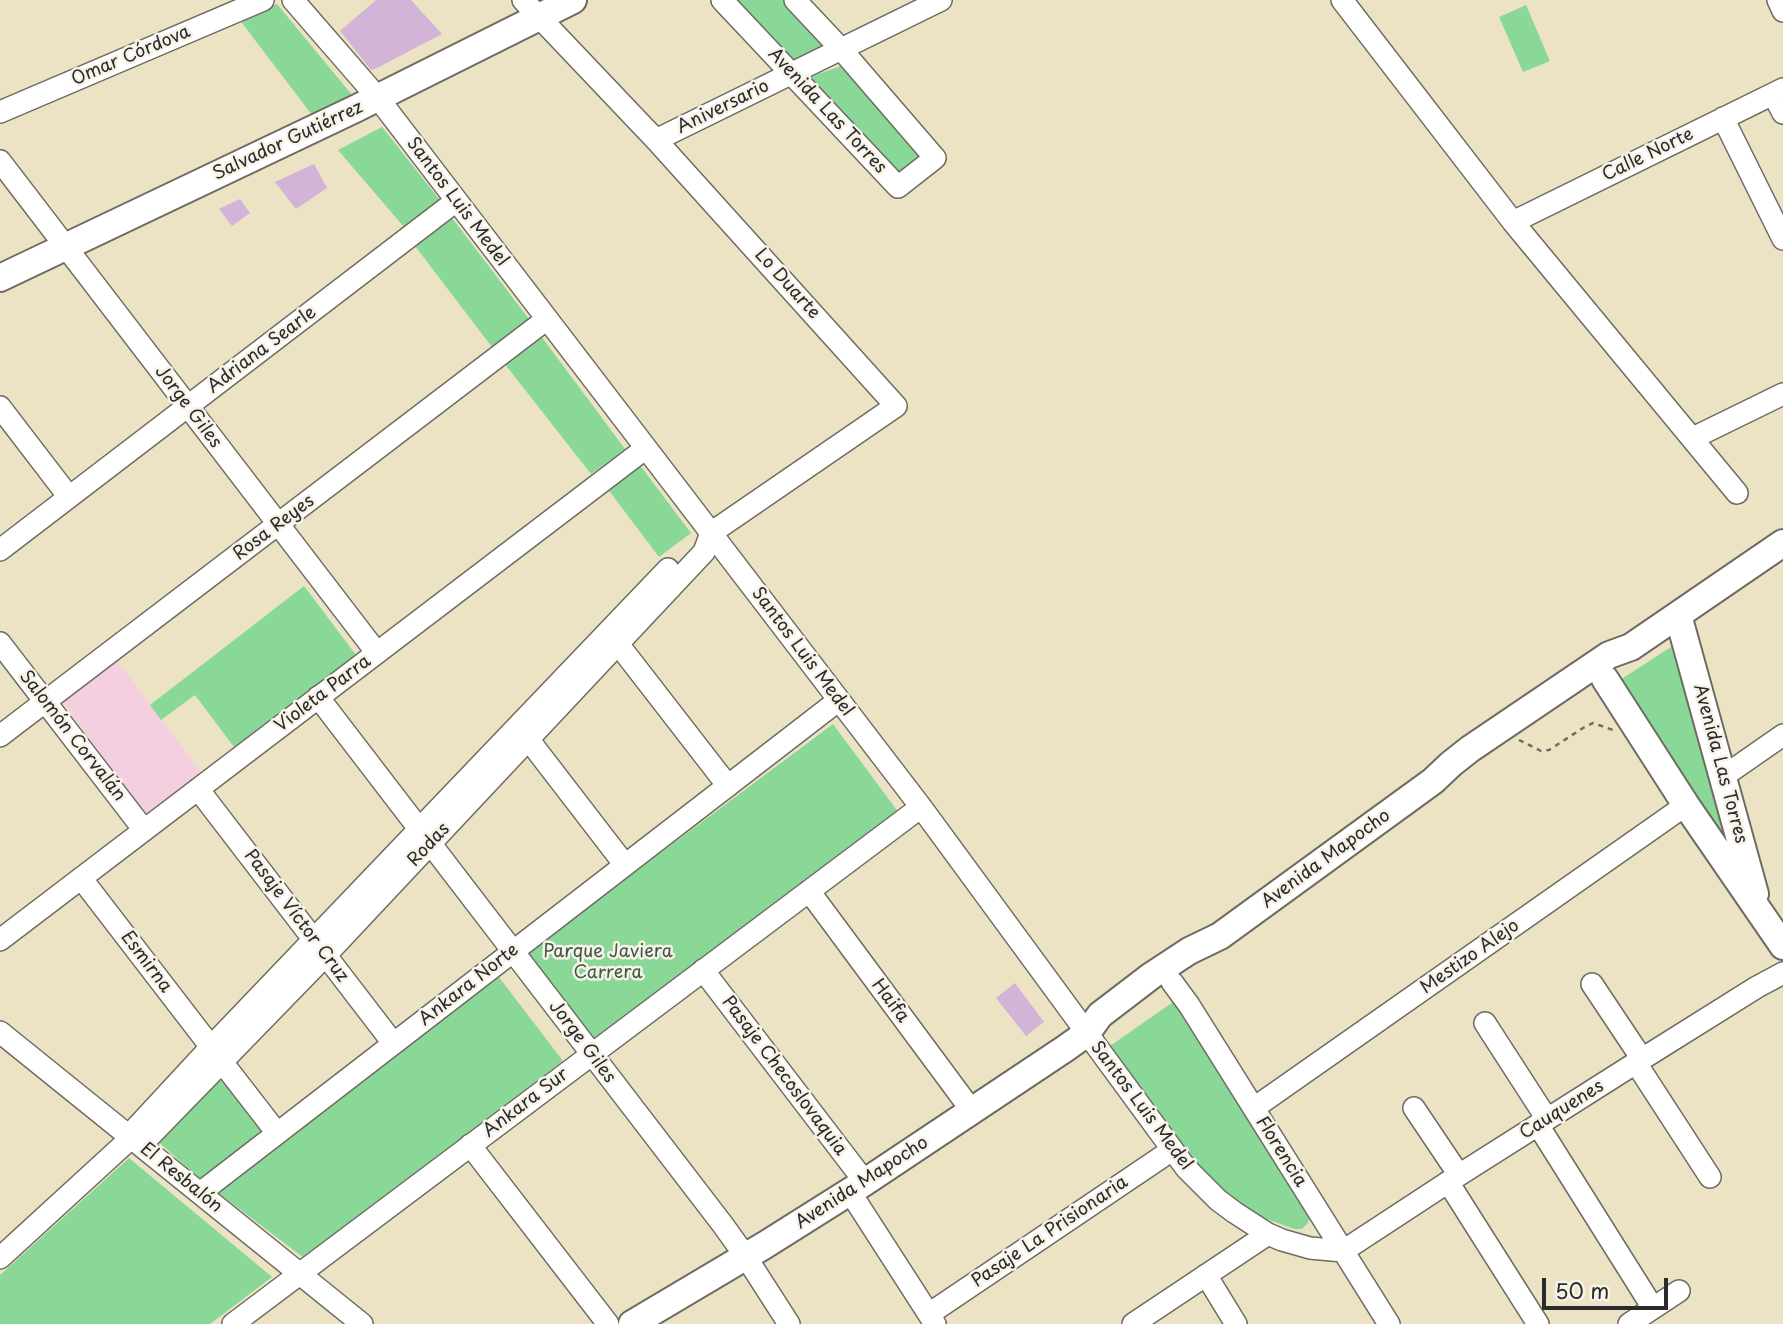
<!DOCTYPE html>
<meta charset="utf-8">
<style>
body{margin:0}
#map{position:relative;width:1783px;height:1324px;overflow:hidden;background:#ebe3c4;font-family:"Playpen Sans",sans-serif}
canvas{display:block}
.scale{position:absolute;left:1542px;top:1278px;width:126px;height:32px;box-sizing:border-box;border:4px solid #2b2b2b;border-top:0;padding-left:9px;font-size:21px;line-height:24px;white-space:nowrap;color:#2b2b2b;-webkit-text-stroke:5px #f7f3e8;paint-order:stroke}
</style>
<div id="map">
<canvas width="1783" height="1324"></canvas>
<div class="scale">50 m</div>
</div>
<script>
const context = document.querySelector('canvas').getContext('2d');
context.lineJoin = 'round';
function fillPath(path, color) {
  context.fillStyle = color;
  context.fill(path, 'evenodd');
}
function poly(rows) {
  const path = new Path2D();
  for (const r of rows) {
    path.moveTo(r[0], r[1]);
    for (let i = 2; i < r.length; i += 2) path.lineTo(r[i], r[i + 1]);
  }
  return path;
}
function stroke(path, color, width, dash) {
  context.strokeStyle = color;
  context.lineWidth = width;
  context.lineCap = dash ? 'butt' : 'round';
  context.setLineDash(dash || []);
  context.stroke(path);
}
function drawText(font, color, halo, rows, align = 'center') {
  context.font = font + ' "Playpen Sans",sans-serif';
  context.lineWidth = 5;
  context.setLineDash([]);
  context.textBaseline = 'middle';
  context.strokeStyle = halo;
  context.fillStyle = color;
  for (const [text, x, y, turn = 0] of rows) {
    context.save();
    context.translate(x, y);
    context.rotate((+turn || 0) * Math.PI / 180);
    context.textAlign = isNaN(turn) ? turn : align;
    if (halo) context.strokeText(text, 0, 0);
    context.fillText(text, 0, 0);
    context.restore();
  }
}
const built = poly([
 [116,659,201,772,146,816,62,701]
]);
const green = poly([
 [728,0,791,0,833,45,792,68],
 [277,4,352,95,312,115,239,19],
 [1526,5,1550,61,1523,72,1499,17],
 [844,65,923,154,896,176,807,78],
 [382,127,443,204,404,227,338,150],
 [452,218,532,323,495,351,415,246],
 [541,336,625,449,591,474,504,363],
 [639,464,691,533,659,557,607,488],
 [304,586,356,655,234,747,195,695,161,720,150,705],
 [1671,647,1738,862,1620,680],
 [833,724,899,813,592,1043,525,954],
 [498,976,563,1061,304,1258,217,1192],
 [1173,1002,1304,1202,1309,1218,1308,1223,1302,1229,1294,1229,1264,1218,1247,1209,1223,1192,1207,1176,1182,1145,1110,1046],
 [221,1075,266,1133,204,1182,155,1139],
 [129,1158,272,1277,210,1324,0,1324,0,1275]
]);
const building = poly([
 [376,0,411,0,442,34,375,69,371,70,340,31],
 [314,164,327,188,296,209,275,182],
 [240,199,250,213,232,226,219,209],
 [1015,983,1044,1022,1026,1036,996,998]
]);
const path = poly([
 [1519,740,1541,751,1549,750,1583,728,1593,723,1613,730]
]);
const minor = poly([
 [293,0,378,98,839,700,921,807,1186,1168,1218,1200,1234,1212,1268,1234,1282,1240,1310,1248,1343,1251],
 [722,0,898,187,935,158,841,49,795,0],
 [1342,0,1513,222,1737,493],
 [1778,0,1783,11],
 [1773,94,1783,113],
 [0,112,263,0],
 [1723,118,1783,239],
 [656,140,941,0],
 [0,161,377,653],
 [1513,222,1783,89],
 [0,407,69,497],
 [1693,438,1783,394],
 [0,550,456,201],
 [0,643,144,830],
 [618,644,728,786],
 [318,697,723,1225,746,1257,789,1324],
 [0,736,547,319],
 [528,739,625,865],
 [1724,776,1783,735],
 [198,789,393,1043],
 [81,878,211,1047],
 [809,891,972,1111],
 [0,940,646,448],
 [703,970,865,1182],
 [1172,982,1189,1005,1389,1324],
 [1592,984,1642,1059],
 [1485,1023,1547,1119],
 [0,1032,362,1324],
 [222,1062,277,1133],
 [1636,1063,1710,1177],
 [1254,1108,1686,805],
 [1414,1108,1459,1175],
 [1538,1125,1653,1308],
 [131,1138,150,1136,326,955,704,552,711,533,896,406,656,140,523,0],
 [470,1145,608,1324],
 [1448,1182,1538,1324],
 [850,1192,935,1324],
 [200,1193,839,700],
 [1343,1251,1459,1175,1642,1059,1757,987,1783,973],
 [0,1258,131,1138,136,1128,211,1047,668,569],
 [1206,1275,1236,1324],
 [929,1314,1172,1150],
 [233,1324,921,807],
 [1133,1324,1268,1234],
 [1629,1324,1679,1291]
]);
const major = poly([
 [0,278,355,109,573,0],
 [1678,615,1755,894],
 [1605,679,1686,805,1783,946],
 [632,1324,765,1245,865,1182,1066,1048,1087,1033,1100,1015,1151,976,1189,951,1220,936,1433,781,1451,764,1470,749,1609,655,1631,647,1783,543]
]);
const streetNames = [
 ["Omar Córdova",131,56,-23],
 ["Aniversario",723,107,-26],
 ["Avenida Las Torres",827,111,47],
 ["Salvador Gutiérrez",288,141,-25],
 ["Calle Norte",1648,155,-26],
 ["Santos Luis Medel",457,202,53],
 ["Lo Duarte",787,284,48],
 ["Adriana Searle",262,350,-37],
 ["Jorge Giles",188,407,53],
 ["Rosa Reyes",274,528,-37],
 ["Santos Luis Medel",802,652,53],
 ["Violeta Parra",323,694,-37],
 ["Salomón Corvalán",72,736,52],
 ["Avenida Las Torres",1720,764,75],
 ["Rodas",429,845,-47],
 ["Avenida Mapocho",1326,859,-36],
 ["Pasaje Víctor Cruz",296,916,53],
 ["Mestizo Alejo",1470,957,-35],
 ["Esmirna",146,962,53],
 ["Ankara Norte",469,985,-38],
 ["Haifa",890,1001,53],
 ["Jorge Giles",582,1042,53],
 ["Pasaje Checoslovaquia",784,1076,53],
 ["Ankara Sur",526,1103,-37],
 ["Santos Luis Medel",1141,1106,53],
 ["Cauquenes",1562,1110,-32],
 ["Florencia",1281,1152,58],
 ["El Resbalón",181,1178,39],
 ["Avenida Mapocho",862,1183,-33],
 ["Pasaje La Prisionaria",1050,1232,-34]
];
const parkNames = [
 ["Parque Javiera",608,952],
 ["Carrera",608,973]
];
fillPath(built, '#f3cfe0');
fillPath(green, '#89d898');
fillPath(building, '#d4b3d9');
stroke(minor, '#6e6b61', 24);
stroke(major, '#6e6b61', 30);
stroke(path, '#6e6b61', 2.5, [5, 5]);
stroke(minor, '#fff', 21);
stroke(major, '#fff', 26);
drawText('18px', '#2b2b2b', '#f7f3e8', streetNames);
drawText('18px', '#425646', '#f7f3e8', parkNames);
</script>
